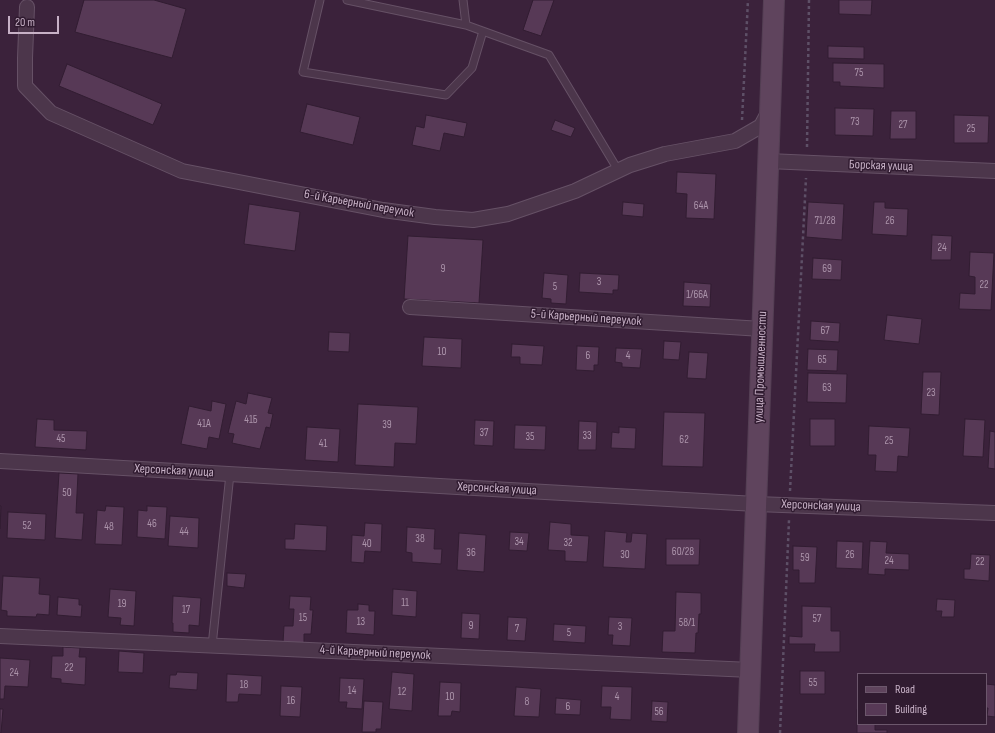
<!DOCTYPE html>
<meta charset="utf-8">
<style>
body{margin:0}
#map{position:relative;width:995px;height:733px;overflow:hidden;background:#3b223b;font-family:"Sofia Sans Condensed",sans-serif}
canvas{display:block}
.legend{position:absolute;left:857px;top:673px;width:130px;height:52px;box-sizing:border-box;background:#301b30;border:1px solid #6c576c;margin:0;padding:5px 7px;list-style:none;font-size:12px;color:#c7b1c6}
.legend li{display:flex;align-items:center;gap:8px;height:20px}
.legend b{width:20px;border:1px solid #6c576c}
.scale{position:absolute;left:8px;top:16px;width:51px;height:18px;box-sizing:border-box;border:2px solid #c7b1c6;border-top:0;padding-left:5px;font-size:12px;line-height:14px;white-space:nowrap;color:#c7b1c6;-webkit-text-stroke:3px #301b30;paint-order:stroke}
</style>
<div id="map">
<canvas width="995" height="733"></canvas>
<ul class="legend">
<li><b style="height:5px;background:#5f445d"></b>Road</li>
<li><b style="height:11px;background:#573956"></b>Building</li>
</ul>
<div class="scale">20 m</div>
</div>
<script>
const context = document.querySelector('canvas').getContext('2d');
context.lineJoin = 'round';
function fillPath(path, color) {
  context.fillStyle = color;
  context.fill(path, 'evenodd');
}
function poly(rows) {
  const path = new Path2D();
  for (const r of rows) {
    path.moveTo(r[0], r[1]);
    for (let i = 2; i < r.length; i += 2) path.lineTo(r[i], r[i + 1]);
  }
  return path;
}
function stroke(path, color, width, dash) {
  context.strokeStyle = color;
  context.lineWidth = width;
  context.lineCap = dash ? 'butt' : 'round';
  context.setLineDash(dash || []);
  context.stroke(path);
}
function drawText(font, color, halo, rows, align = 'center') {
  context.font = font + ' "Sofia Sans Condensed",sans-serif';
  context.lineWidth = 3;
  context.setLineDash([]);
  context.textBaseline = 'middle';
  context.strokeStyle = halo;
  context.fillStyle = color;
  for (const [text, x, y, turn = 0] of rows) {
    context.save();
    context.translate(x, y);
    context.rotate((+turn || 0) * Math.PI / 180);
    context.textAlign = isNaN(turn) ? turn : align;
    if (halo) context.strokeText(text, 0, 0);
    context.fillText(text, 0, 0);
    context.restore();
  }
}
const building = poly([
 [84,0,154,0,186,9,172,58,75,32,84,0],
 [533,0,554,0,541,36,523,30,533,0],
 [839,0,872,0,871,15,839,14,839,0],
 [828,46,864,47,864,59,828,58,828,46],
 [833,63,884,64,884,88,840,86,840,82,833,82,833,63],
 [67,64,162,104,153,125,59,86,67,64],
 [307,104,360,117,353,145,300,132,307,104],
 [835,108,874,109,873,136,835,135,835,108],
 [891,111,916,111,916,139,890,139,891,111],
 [426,115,467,123,464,137,444,133,440,151,412,145,416,126,424,128,426,115],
 [954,115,989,116,988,143,954,143,954,115],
 [555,120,575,128,571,137,551,130,555,120],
 [677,172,716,174,714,219,686,218,687,194,676,193,677,172],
 [623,202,644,204,643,217,622,215,623,202],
 [808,202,844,204,842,240,806,237,808,202],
 [874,202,885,202,885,208,908,209,907,236,872,234,874,202],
 [249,204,300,212,295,251,244,244,249,204],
 [932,235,952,236,951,260,931,260,932,235],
 [408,236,483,240,479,303,404,299,408,236],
 [970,252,994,253,991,310,959,309,960,293,975,294,975,277,969,276,970,252],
 [813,258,842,260,841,280,812,279,813,258],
 [544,273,568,275,566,304,551,303,551,299,542,298,544,273],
 [580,273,619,275,618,290,613,290,613,294,579,292,580,273],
 [684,282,711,284,710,307,683,306,684,282],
 [887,315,922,319,919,344,884,340,887,315],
 [811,321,840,323,839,342,810,340,811,321],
 [329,332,350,333,349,352,328,351,329,332],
 [424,337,462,339,461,368,422,366,424,337],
 [664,341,681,342,679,360,663,359,664,341],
 [512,344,544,346,542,365,520,364,520,357,511,357,512,344],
 [577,346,599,347,598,365,594,365,594,371,576,370,577,346],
 [616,348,642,349,640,368,622,367,622,363,615,362,616,348],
 [808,349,838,350,837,371,807,370,808,349],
 [689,352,708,353,706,379,687,378,689,352],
 [923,372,941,372,939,415,921,414,923,372],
 [808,373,847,374,846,403,807,402,808,373],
 [248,393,272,398,268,413,273,414,270,428,266,427,260,449,232,443,234,434,228,433,236,401,246,404,248,393],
 [212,401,226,404,219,439,209,437,207,449,181,444,189,406,211,411,212,401],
 [358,404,418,407,416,444,395,443,394,467,355,465,358,404],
 [664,412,705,413,703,467,662,466,664,412],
 [37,419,54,420,54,430,87,431,86,450,35,447,37,419],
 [810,419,835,419,835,446,810,446,810,419],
 [965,419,985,420,983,457,963,456,965,419],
 [475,420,494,421,493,446,474,445,475,420],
 [579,421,597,422,596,450,578,450,579,421],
 [515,425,546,426,545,450,514,449,515,425],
 [869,426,910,428,908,457,898,456,897,472,875,471,876,455,868,455,869,426],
 [307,427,340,429,338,462,305,460,307,427],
 [619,427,636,428,635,449,611,448,612,432,619,433,619,427],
 [990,431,995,432,995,469,988,468,990,431],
 [59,473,78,474,76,513,84,513,82,540,55,538,59,473],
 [0,506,1,506,0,529,0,506],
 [106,506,124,507,122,545,95,544,97,510,105,511,106,506],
 [147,506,167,507,165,539,137,537,138,510,147,511,147,506],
 [8,512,46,514,45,540,7,538,8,512],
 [170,516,199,518,198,548,168,546,170,516],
 [550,522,571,524,571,535,589,536,587,562,565,561,565,551,548,550,550,522],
 [365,523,382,524,381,552,365,551,364,563,351,562,352,535,364,536,365,523],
 [295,524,327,526,326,551,285,549,285,539,294,539,295,524],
 [407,527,435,529,434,549,442,549,441,564,412,562,412,553,406,552,407,527],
 [605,531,627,533,626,542,631,542,632,533,647,534,645,569,603,567,605,531],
 [510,532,529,533,527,551,509,550,510,532],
 [459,533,486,535,484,572,457,570,459,533],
 [666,539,700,539,699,565,666,565,666,539],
 [837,541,863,542,862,569,836,568,837,541],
 [870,541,887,542,886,553,909,554,909,570,885,569,885,575,868,574,870,541],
 [793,546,817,547,815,583,799,583,799,570,793,570,793,546],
 [971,554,990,555,989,581,964,579,964,569,970,569,971,554],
 [227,573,246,574,244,588,227,586,227,573],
 [3,576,40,578,39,594,50,595,49,615,37,614,36,617,7,616,7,611,1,610,3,576],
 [110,589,136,591,134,626,120,625,121,618,108,617,110,589],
 [393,589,417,591,416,617,392,615,393,589],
 [676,592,701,593,701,614,699,614,698,633,696,633,695,653,662,652,663,631,675,631,676,592],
 [173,596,201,598,199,626,189,625,189,633,173,632,173,623,172,623,173,596],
 [290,596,311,597,310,610,313,610,311,634,304,634,304,645,283,643,284,626,293,626,294,609,289,609,290,596],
 [58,597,79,599,79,605,82,605,81,617,57,615,58,597],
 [937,599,955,600,954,617,941,617,942,611,936,611,937,599],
 [358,604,369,605,369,611,375,611,374,635,346,633,347,610,358,610,358,604],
 [802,606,831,607,831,631,840,631,840,652,814,652,815,644,789,644,789,636,802,637,802,606],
 [462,613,480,614,479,639,461,638,462,613],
 [508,617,527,618,525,641,507,640,508,617],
 [609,617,632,618,630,646,612,645,613,635,608,635,609,617],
 [554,624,586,626,585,643,553,641,554,624],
 [63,647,80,648,79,657,86,657,85,685,61,683,61,679,51,678,52,656,63,656,63,647],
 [119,651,144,653,143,673,118,672,119,651],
 [0,658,30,660,28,687,5,686,4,699,0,699,0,658],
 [800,671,825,671,825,694,800,694,800,671],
 [177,672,198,673,197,690,169,688,170,675,176,675,177,672],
 [392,672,414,674,412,711,389,709,392,672],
 [227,674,262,676,261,695,239,694,238,702,226,702,227,674],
 [340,678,364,679,362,709,346,708,347,702,339,702,340,678],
 [440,682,461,683,460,712,452,711,451,716,438,716,440,682],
 [986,684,995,685,995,717,987,716,988,708,986,708,986,684],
 [281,686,302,687,300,717,280,716,281,686],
 [602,686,632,687,631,720,610,719,611,707,601,707,602,686],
 [516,687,541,689,539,717,514,716,516,687],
 [556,698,581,700,580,715,555,714,556,698],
 [364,701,383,702,381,729,376,729,376,732,362,732,364,701],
 [652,701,668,702,667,722,651,721,652,701],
 [0,709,3,709,1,733,0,733,0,709],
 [857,710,858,724,875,724,875,730,887,730,887,733,857,733,857,710]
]);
const path = poly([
 [742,120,748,0],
 [807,147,809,0],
 [790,491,806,178],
 [780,733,789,520]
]);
const service = poly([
 [320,0,303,72,446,95,472,68,483,31],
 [347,0,466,25],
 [463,0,466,25,549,55,618,170],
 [212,646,230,474]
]);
const minor = poly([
 [27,7,25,58,25,86,51,113,182,171,383,210,435,217,473,220,508,214,575,191,630,165,665,154,735,141,761,126,769,111],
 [768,161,995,171],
 [410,307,762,329],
 [0,461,756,504,995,513],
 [0,636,751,670]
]);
const secondary = poly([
 [748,733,774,0]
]);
const numberNames = [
 ["75",859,73],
 ["73",855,122],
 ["27",903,125],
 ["25",971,129],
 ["64А",701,206],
 ["71/28",825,221],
 ["26",890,221],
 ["24",942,248],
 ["9",443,269],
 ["69",827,269],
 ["3",599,282],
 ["22",984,285],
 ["5",555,287],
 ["1/66А",697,295],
 ["67",825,331],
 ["10",442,352],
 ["6",588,356],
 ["4",628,356],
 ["65",822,360],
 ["63",827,388],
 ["23",931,393],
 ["41Б",251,420],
 ["41А",204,424],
 ["39",387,425],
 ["37",484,433],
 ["33",587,436],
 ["35",530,437],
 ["45",61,439],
 ["62",684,440],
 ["25",889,441],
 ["41",323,444],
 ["50",67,493],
 ["46",152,524],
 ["52",27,526],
 ["48",109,527],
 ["44",184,532],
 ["38",420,539],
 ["34",519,542],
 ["32",568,543],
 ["40",367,544],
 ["60/28",683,552],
 ["36",471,553],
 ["30",625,555],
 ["26",850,555],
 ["59",805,558],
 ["24",889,561],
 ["22",980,562],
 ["11",405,603],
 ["19",122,604],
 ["17",186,610],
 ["15",303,618],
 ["57",817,619],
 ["13",361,622],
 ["58/1",687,623],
 ["9",471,626],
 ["3",620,627],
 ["7",517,629],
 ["5",569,633],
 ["22",69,668],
 ["24",14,673],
 ["55",813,683],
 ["18",244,685],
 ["14",352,691],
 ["12",402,692],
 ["10",450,697],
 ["4",617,697],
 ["16",291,701],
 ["8",527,702],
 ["6",568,707],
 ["56",659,712]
];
const streetNames = [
 ["Борская улица",881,166,2],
 ["6-й Карьерный переулок",359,204,10],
 ["5-й Карьерный переулок",586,318,4],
 ["улица Промышленности",761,367,-88],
 ["Херсонская улица",174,471,3],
 ["Херсонская улица",497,489,3],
 ["Херсонская улица",821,506,2],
 ["4-й Карьерный переулок",375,653,3]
];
fillPath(building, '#573956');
stroke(building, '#321d32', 1);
stroke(service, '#665166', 9);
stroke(minor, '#665166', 16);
stroke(secondary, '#543f54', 22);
stroke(path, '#5e5067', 2.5, [3, 3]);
stroke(service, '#4c364b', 7);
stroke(minor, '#4c364b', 14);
stroke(secondary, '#5f445d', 20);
drawText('11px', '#ab93aa', null, numberNames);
drawText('13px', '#c7b1c6', '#301b30', streetNames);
</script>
